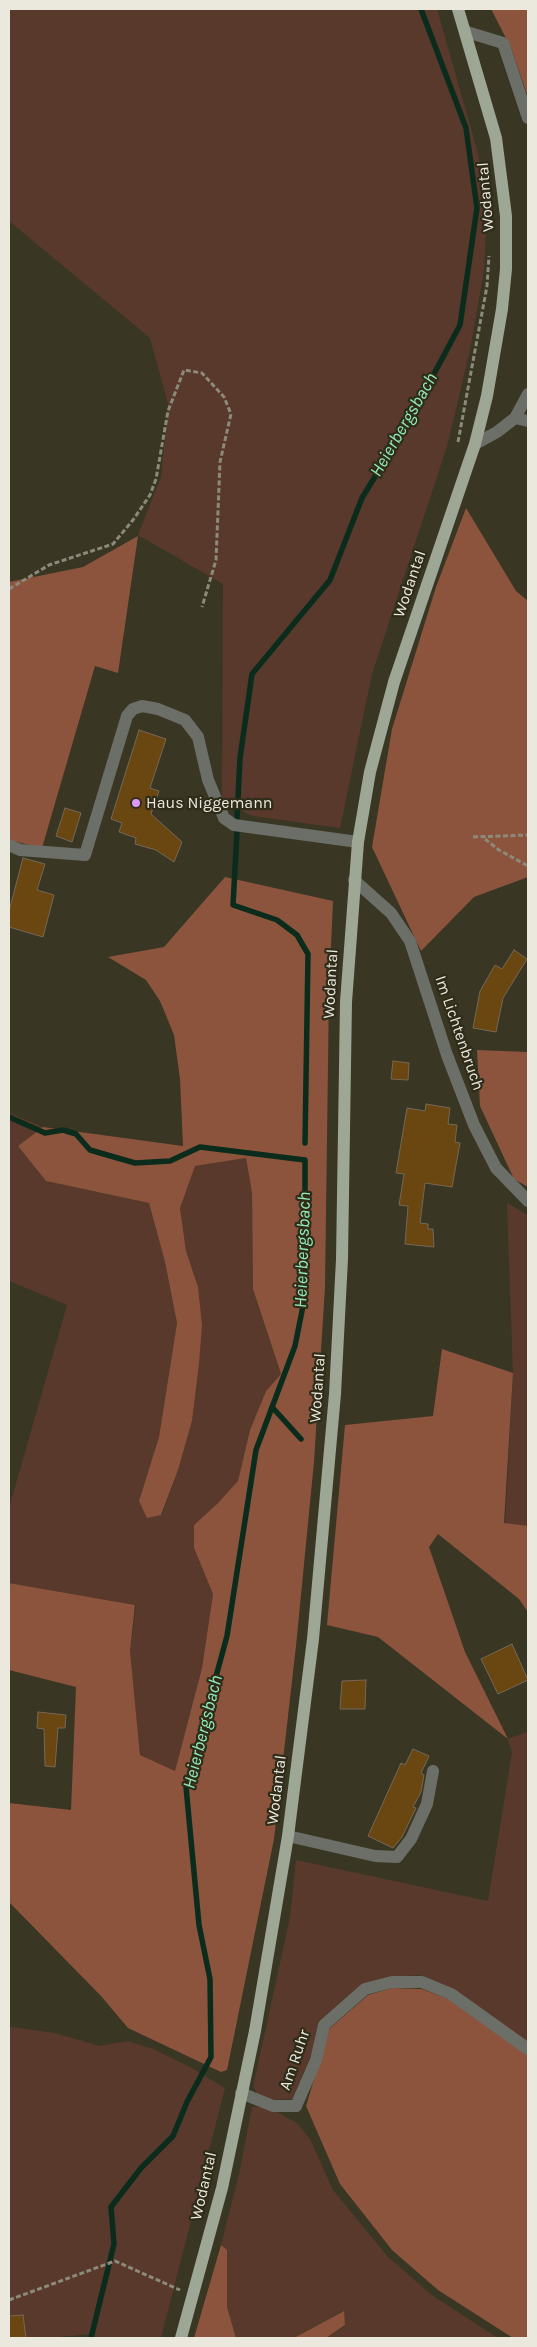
<!DOCTYPE html>
<style>
body{margin:0}
#map{position:relative;width:537px;height:2347px;overflow:hidden;background:#393624;font-family:Karla,sans-serif}
canvas{display:block}
.frame{position:absolute;inset:0;border:10px solid #ebe9de;pointer-events:none}
</style>
<div id="map">
<canvas width="537" height="2347"></canvas>
<div class="frame"></div>
</div>
<script>
const context = document.querySelector('canvas').getContext('2d');
context.lineJoin = 'round';
function fillPath(path, color) {
  context.fillStyle = color;
  context.fill(path, 'evenodd');
}
function poly(rows) {
  const path = new Path2D();
  for (const r of rows) {
    path.moveTo(r[0], r[1]);
    for (let i = 2; i < r.length; i += 2) path.lineTo(r[i], r[i + 1]);
  }
  return path;
}
function stroke(path, color, width, dash) {
  context.strokeStyle = color;
  context.lineWidth = width;
  context.lineCap = dash ? 'butt' : 'round';
  context.setLineDash(dash || []);
  context.stroke(path);
}
function drawText(font, color, halo, rows, align = 'center') {
  context.font = font + ' Karla,sans-serif';
  context.lineWidth = 4.5;
  context.setLineDash([]);
  context.textBaseline = 'middle';
  context.strokeStyle = halo;
  context.fillStyle = color;
  for (const [text, x, y, turn = 0] of rows) {
    context.save();
    context.translate(x, y);
    context.rotate((+turn || 0) * Math.PI / 180);
    context.textAlign = isNaN(turn) ? turn : align;
    if (halo) context.strokeText(text, 0, 0);
    context.fillText(text, 0, 0);
    context.restore();
  }
}
const green = poly([
 [9,9,437,9,478,153,487,211,484,270,470,350,448,443,372,674,340,828,253,816,222,802,223,584,138,535,161,477,168,404,150,338,9,221],
 [9,1113,43,1127,18,1146,46,1181,149,1203,165,1262,177,1323,159,1437,139,1501,162,1515,178,1470,192,1421,199,1364,198,1287,186,1251,180,1208,195,1166,246,1158,252,1193,253,1289,281,1374,266,1391,250,1430,238,1481,217,1504,194,1525,194,1548,213,1594,202,1668,175,1771,140,1755,130,1652,136,1605,9,1583,9,1508,67,1305,9,1281],
 [507,1203,528,1215,528,1527,505,1524,513,1374],
 [527,1732,528,2044,454,1991,420,1975,391,1977,362,1984,319,2021,311,2055,292,2099,270,2100,257,2093,253,2087,290,1917,296,1860,488,1901,512,1752,508,1739],
 [11,2027,55,2033,100,2046,128,2041,153,2049,188,2066,225,2088,161,2338,95,2338,94,2334,45,2338,9,2338,9,2028],
 [252,2107,262,2107,279,2113,297,2123,310,2139,333,2190,388,2257,433,2296,498,2338,326,2338,345,2326,343,2311,294,2338,236,2338,227,2307,227,2250,221,2245,239,2174]
]);
const forest = poly([
 [491,9,528,9,528,97,511,48],
 [466,508,516,591,528,601,528,877,474,897,421,951,372,847,392,729,436,587],
 [138,536,118,673,95,666,42,848,9,840,9,582,83,567],
 [225,877,333,901,329,991,325,1287,314,1462,296,1646,274,1839,227,2070,221,2072,128,2028,101,1996,9,1902,9,1803,71,1810,76,1687,9,1670,9,1583,135,1605,130,1651,140,1755,175,1771,202,1668,213,1594,194,1548,194,1525,217,1504,238,1481,250,1430,266,1391,281,1374,253,1289,252,1193,246,1158,195,1166,180,1208,186,1251,198,1287,202,1325,199,1364,192,1421,178,1470,161,1515,147,1518,139,1501,159,1437,177,1323,165,1262,149,1203,46,1181,18,1146,43,1127,183,1146,180,1079,174,1035,160,1001,146,980,108,957,164,947],
 [477,1050,528,1052,528,1187,514,1179,480,1106],
 [442,1349,513,1373,504,1523,528,1526,528,1612,519,1599,438,1534,429,1547,465,1652,508,1739,378,1637,327,1625,345,1425,433,1416],
 [392,1988,422,1989,448,1999,528,2055,528,2338,513,2338,438,2290,392,2250,340,2184,306,2106,329,2029,368,1995],
 [221,2245,227,2250,227,2307,236,2338,194,2338],
 [344,2311,345,2325,326,2338,294,2338]
]);
const stream = poly([
 [237,818,240,758,252,674,330,580,362,498,411,417,460,325,477,208,466,128,421,9],
 [237,831,233,905,277,920,297,935,308,954,305,1143],
 [9,1117,45,1133,63,1130,76,1134,90,1150,135,1163,170,1161,200,1147,305,1160,305,1296,295,1346,256,1450,227,1636,186,1787,199,1925,210,1979,211,2057,187,2102,173,2136,141,2168,111,2207,114,2244,91,2338],
 [272,1407,301,1439]
]);
const building = poly([
 [139,730,166,739,150,788,159,791,151,814,182,842,174,862,156,850,135,844,136,838,119,832,122,823,111,819,139,730],
 [65,808,81,813,72,842,56,836,65,808],
 [23,858,45,864,37,890,54,895,43,937,9,927,9,911,23,858],
 [514,950,527,959,503,998,496,1032,473,1028,480,991,495,965,502,969,514,950],
 [393,1061,409,1063,408,1080,391,1079,393,1061],
 [426,1104,450,1108,448,1124,457,1125,455,1142,460,1143,452,1187,425,1183,420,1223,428,1224,428,1229,433,1229,434,1247,405,1244,408,1206,399,1205,404,1174,396,1173,407,1108,425,1111,426,1104],
 [512,1644,528,1680,498,1694,481,1659,512,1644],
 [366,1680,365,1709,340,1709,342,1681,366,1680],
 [38,1712,66,1715,65,1728,58,1728,55,1767,45,1766,44,1729,37,1728,38,1712],
 [413,1749,429,1756,421,1773,424,1775,421,1792,413,1807,416,1808,402,1837,393,1848,368,1836,401,1763,405,1765,413,1749],
 [23,2315,26,2338,9,2338,9,2316,23,2315]
]);
const path = poly([
 [458,442,487,286,489,256],
 [9,589,49,565,113,544,133,520,150,495,156,479,168,411,184,370,202,373,224,397,231,414,220,462,216,560,202,607],
 [473,837,528,835],
 [485,839,499,850,528,866],
 [199,2207,211,2154],
 [9,2300,115,2261,180,2290]
]);
const minor = poly([
 [467,32,503,43,528,118],
 [515,418,528,421],
 [475,444,497,432,515,418,528,394],
 [9,845,20,850,85,855,127,716,133,709,142,706,158,709,185,720,198,737,208,780,224,818,234,825,358,842],
 [354,880,391,913,410,941,447,1055,474,1125,496,1168,528,1201],
 [288,1836,375,1856,397,1857,411,1839,427,1804,433,1771],
 [241,2093,273,2106,296,2106,316,2060,324,2025,365,1989,392,1982,422,1982,451,1994,528,2049]
]);
const major = poly([
 [181,2338,222,2188,255,2031,288,1836,313,1639,335,1394,342,1259,346,1002,358,842,370,772,394,682,475,444,487,396,502,309,506,269,506,216,496,138,458,9]
]);
const markers = [
 [136,803,5,"#dc99f4"]
];
const streetNames = [
 ["Wodantal",486,197,-95],
 ["Wodantal",410,584,-71],
 ["Wodantal",331,984,-87],
 ["Im Lichtenbruch",459,1033,71],
 ["Wodantal",318,1388,-86],
 ["Wodantal",277,1790,-83],
 ["Am Ruhr",295,2060,-71],
 ["Wodantal",204,2186,-77]
];
const poiNames = [
 ["Haus Niggemann",146,803]
];
const waterNames = [
 ["Heierbergsbach",404,425,-60],
 ["Heierbergsbach",303,1250,-88],
 ["Heierbergsbach",203,1732,-76]
];
fillPath(green, '#59392b');
fillPath(forest, '#8c543d');
stroke(stream, '#0b2c1c', 5.5);
fillPath(building, '#6a4610');
stroke(building, '#766858', 1);
stroke(path, '#8c8a7b', 3, [5, 2.5]);
stroke(minor, '#6b6f67', 12);
stroke(major, '#9ea796', 12);
for (const [x, y, r, color] of markers) {
  const dot = new Path2D();
  dot.arc(x, y, r, 0, 2 * Math.PI);
  context.fillStyle = color;
  context.fill(dot);
  stroke(dot, '#2f2c1a', 2);
}
drawText('16px', '#ebe9de', '#2f2c1a', streetNames);
drawText('16px', '#ebe9de', '#2f2c1a', poiNames, 'left');
drawText('italic 18px', '#91ecba', '#2f2c1a', waterNames);
</script>
